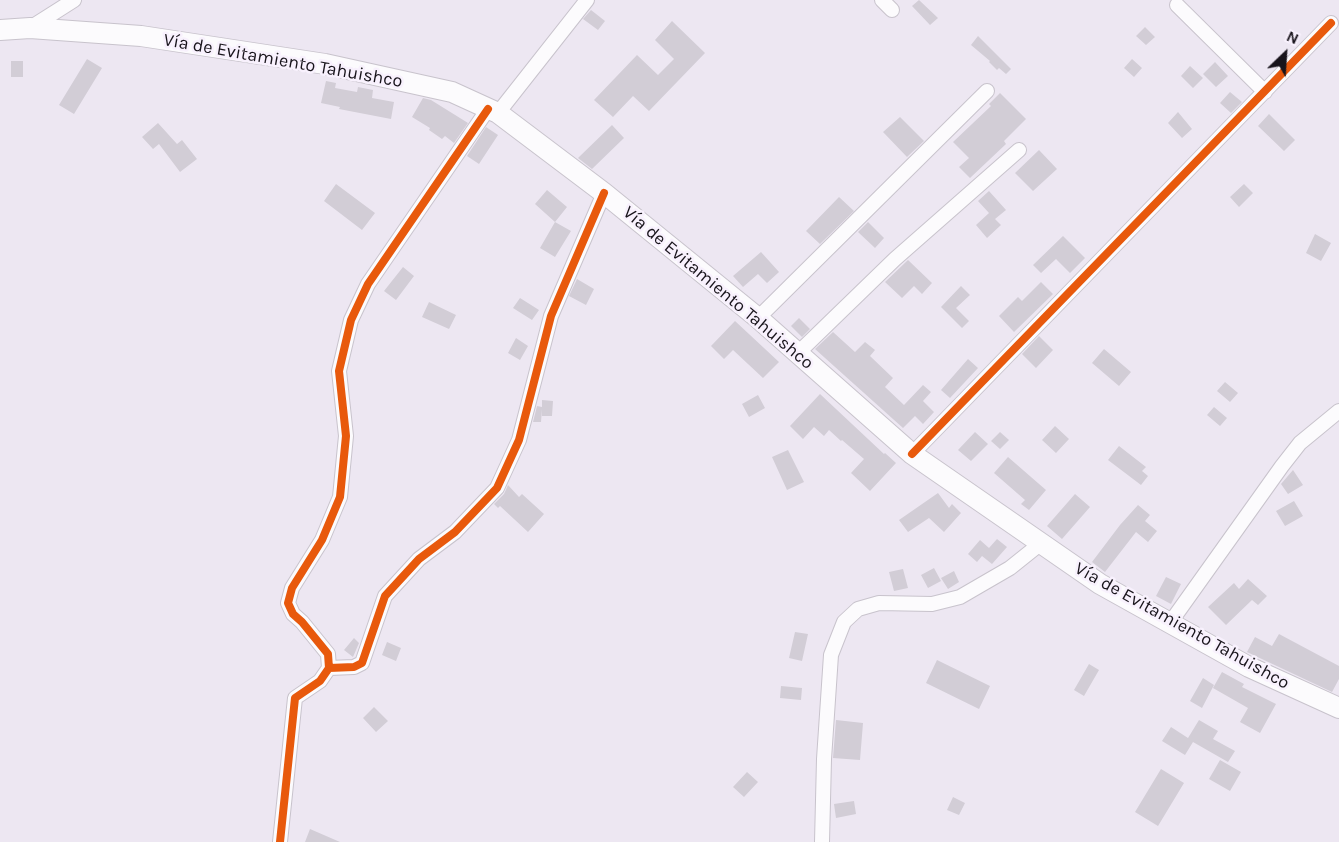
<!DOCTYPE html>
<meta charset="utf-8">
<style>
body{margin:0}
#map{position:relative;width:1339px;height:842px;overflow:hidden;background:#ede7f2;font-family:Karla,sans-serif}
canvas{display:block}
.north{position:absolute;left:1255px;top:24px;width:60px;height:60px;-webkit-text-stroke:4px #f8f1fd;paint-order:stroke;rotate:25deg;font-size:16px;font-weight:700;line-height:24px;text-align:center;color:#18141b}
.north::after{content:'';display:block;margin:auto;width:21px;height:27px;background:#18141b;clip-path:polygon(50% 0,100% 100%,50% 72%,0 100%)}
</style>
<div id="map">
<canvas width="1339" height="842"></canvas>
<div class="north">N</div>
</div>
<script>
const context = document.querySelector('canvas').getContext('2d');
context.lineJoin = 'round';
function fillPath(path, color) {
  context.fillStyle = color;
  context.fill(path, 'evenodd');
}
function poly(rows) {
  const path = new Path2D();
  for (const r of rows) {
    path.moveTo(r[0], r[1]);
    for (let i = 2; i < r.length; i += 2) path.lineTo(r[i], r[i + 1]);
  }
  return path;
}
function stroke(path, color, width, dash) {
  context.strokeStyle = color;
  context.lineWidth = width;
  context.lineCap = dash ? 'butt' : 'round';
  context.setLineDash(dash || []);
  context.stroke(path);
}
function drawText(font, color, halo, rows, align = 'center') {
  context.font = font + ' Karla,sans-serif';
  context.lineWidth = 5;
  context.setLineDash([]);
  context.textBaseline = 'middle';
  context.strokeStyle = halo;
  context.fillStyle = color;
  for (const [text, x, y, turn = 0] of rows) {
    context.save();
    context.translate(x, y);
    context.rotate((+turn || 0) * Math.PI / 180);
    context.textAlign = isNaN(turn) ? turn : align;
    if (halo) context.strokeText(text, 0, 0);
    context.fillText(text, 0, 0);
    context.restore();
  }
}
const building = poly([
 [919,0,938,18,930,25,912,6],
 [591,10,605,21,598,30,583,19],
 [672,21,705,53,649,111,633,96,613,117,594,100,637,55,658,75,674,59,655,40],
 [1145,27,1155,37,1146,45,1136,36],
 [978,36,1011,69,1006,74,999,68,997,70,989,62,990,61,971,45],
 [87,59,102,68,74,114,59,105],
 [1132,59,1142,68,1134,77,1124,68],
 [11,61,23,61,23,77,11,77],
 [1215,62,1228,76,1216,87,1203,74],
 [1190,66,1203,78,1193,88,1181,76],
 [326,81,336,83,335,88,357,92,358,87,373,90,372,98,394,102,391,119,339,109,340,107,321,103],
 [1230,92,1242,102,1231,113,1220,103],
 [1000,93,1026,119,1004,141,1006,144,970,178,959,167,969,158,953,142,991,106,989,104],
 [423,98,431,100,468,123,454,143,445,136,442,139,429,130,430,128,412,117],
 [1178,112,1192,129,1182,138,1168,123],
 [1269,114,1295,140,1284,151,1258,126],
 [900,117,924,141,907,157,883,132],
 [158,123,177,144,182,140,197,159,180,172,159,144,153,149,142,137],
 [612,125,624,138,592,169,578,158],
 [486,127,498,135,479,164,467,156],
 [1039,150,1057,169,1033,191,1015,173],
 [336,184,375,213,362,230,324,201],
 [1244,184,1253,193,1239,207,1230,197],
 [547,190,567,207,555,222,535,204],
 [989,191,1006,210,995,219,1001,225,987,238,976,225,989,213,978,201],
 [839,197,854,211,820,244,806,231],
 [555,222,571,231,555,257,540,248],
 [868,222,884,238,875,248,858,232],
 [1315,234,1331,243,1321,261,1306,253],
 [1063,236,1085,258,1070,273,1056,259,1041,273,1033,265],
 [761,252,779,272,767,283,758,274,743,287,733,276],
 [908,260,932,283,922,294,914,286,902,298,885,282],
 [403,267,414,276,396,300,384,291],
 [577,279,594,289,586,305,569,296],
 [1041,282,1053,294,1014,332,999,316,1018,297,1022,301],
 [961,286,970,295,956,308,969,321,962,328,941,307],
 [520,298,539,310,532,320,513,308],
 [429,302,456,315,449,329,422,317],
 [799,318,810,329,802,337,791,326],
 [735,321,779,362,763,378,733,350,724,359,711,346],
 [833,332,855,352,865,342,875,350,870,356,893,378,885,387,904,405,923,385,931,392,923,401,934,412,923,424,915,416,903,428,815,349],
 [1039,336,1053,350,1036,368,1022,354],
 [516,338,528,346,520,360,508,353],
 [1104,349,1131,372,1119,386,1092,363],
 [968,359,978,368,950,398,941,390],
 [1225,382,1238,393,1230,402,1217,391],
 [820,394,884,454,885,453,896,463,870,491,851,473,864,459,842,440,841,441,829,430,824,436,814,427,803,439,790,426],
 [758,395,765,408,749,417,742,404],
 [542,400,553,401,552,416,541,416,542,409,541,422,533,422,537,406,542,407],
 [1214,407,1227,418,1220,426,1207,415],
 [1055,426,1069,439,1056,453,1042,440],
 [975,432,988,444,971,461,958,450],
 [1000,432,1009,440,1000,449,991,441],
 [1119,446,1146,467,1142,471,1148,476,1141,485,1108,460],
 [788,450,804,482,787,490,772,457],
 [1008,457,1046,490,1029,510,1021,504,1025,500,994,473],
 [1293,470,1303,485,1288,494,1281,484],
 [508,485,519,497,522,494,544,514,528,532,500,506,498,508,494,504,504,494],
 [938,493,949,508,952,504,961,513,944,532,929,518,908,532,899,520],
 [1075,494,1090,507,1062,539,1047,526],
 [1294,501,1303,516,1285,526,1276,511],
 [1138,505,1150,515,1145,521,1157,531,1148,542,1136,532,1105,572,1092,562,1120,525],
 [997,539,1007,547,992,564,982,556,977,562,968,554,980,540,989,548],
 [934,568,941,581,928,588,921,575],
 [903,569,908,588,894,591,889,572],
 [954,571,959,582,948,589,941,578],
 [1166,577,1181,584,1171,604,1156,596],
 [1248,579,1267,596,1258,605,1252,600,1226,625,1208,607,1234,583,1239,589],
 [795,632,808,634,802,661,789,658],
 [1279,634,1339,666,1339,679,1332,692,1247,652,1255,637,1272,646],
 [354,638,359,643,353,657,344,650],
 [387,642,401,648,396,661,382,655],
 [937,660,990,686,979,709,926,683],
 [1089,664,1099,670,1084,696,1074,690],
 [1222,672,1244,684,1242,687,1276,704,1260,733,1240,722,1248,708,1213,688],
 [1203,678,1214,685,1202,708,1190,701],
 [781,686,802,688,801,700,780,698],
 [374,707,388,721,376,732,363,718],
 [836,720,863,723,860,760,833,758],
 [1199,720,1218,731,1213,739,1235,751,1228,762,1193,742,1185,755,1162,741,1171,727,1188,738],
 [1220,760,1241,772,1230,791,1209,779],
 [1161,769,1184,783,1158,826,1135,812],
 [747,772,758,782,744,797,733,787],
 [953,797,965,803,959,815,947,810],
 [854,801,856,814,836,818,834,804],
 [310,829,340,842,305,842]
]);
const street = poly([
 [882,0,892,10],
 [1177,5,1265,92],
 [30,28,74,0],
 [498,113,587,0],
 [758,318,987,91],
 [798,353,895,259,1019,150],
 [912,454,1331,23],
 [1170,623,1282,466,1300,443,1339,411],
 [329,668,354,667,362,663,385,596,419,559,455,532,497,488,519,440,551,316,604,193],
 [280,842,295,698,320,681,329,668,328,654,302,622,293,614,288,603,292,588,322,540,340,497,346,436,339,371,351,320,368,284,488,109],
 [822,842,824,759,831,655,844,622,858,609,879,603,932,604,960,597,1010,568,1040,544]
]);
const secondary = poly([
 [0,30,30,28,141,36,325,64,452,92,498,113,604,193,758,318,912,454,1100,584,1249,667,1339,708]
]);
const cycleway = poly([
 [912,454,1331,23],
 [329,668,354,667,362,663,385,596,419,559,455,532,497,488,519,440,551,316,604,193],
 [280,842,295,698,320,681,329,668,328,654,302,622,293,614,288,603,292,588,322,540,340,497,346,436,339,371,351,320,368,284,488,109]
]);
const streetNames = [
 ["Vía de Evitamiento Tahuishco",283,61,10],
 ["Vía de Evitamiento Tahuishco",718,288,40],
 ["Vía de Evitamiento Tahuishco",1182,626,29]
];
fillPath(building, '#d2cdd6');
stroke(street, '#c8c3cc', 16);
stroke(secondary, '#c8c3cc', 22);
stroke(street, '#fcfbfd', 14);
stroke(secondary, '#fcfbfd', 20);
stroke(cycleway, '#e8590c', 8);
drawText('18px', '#18141b', '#f8f1fd', streetNames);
</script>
